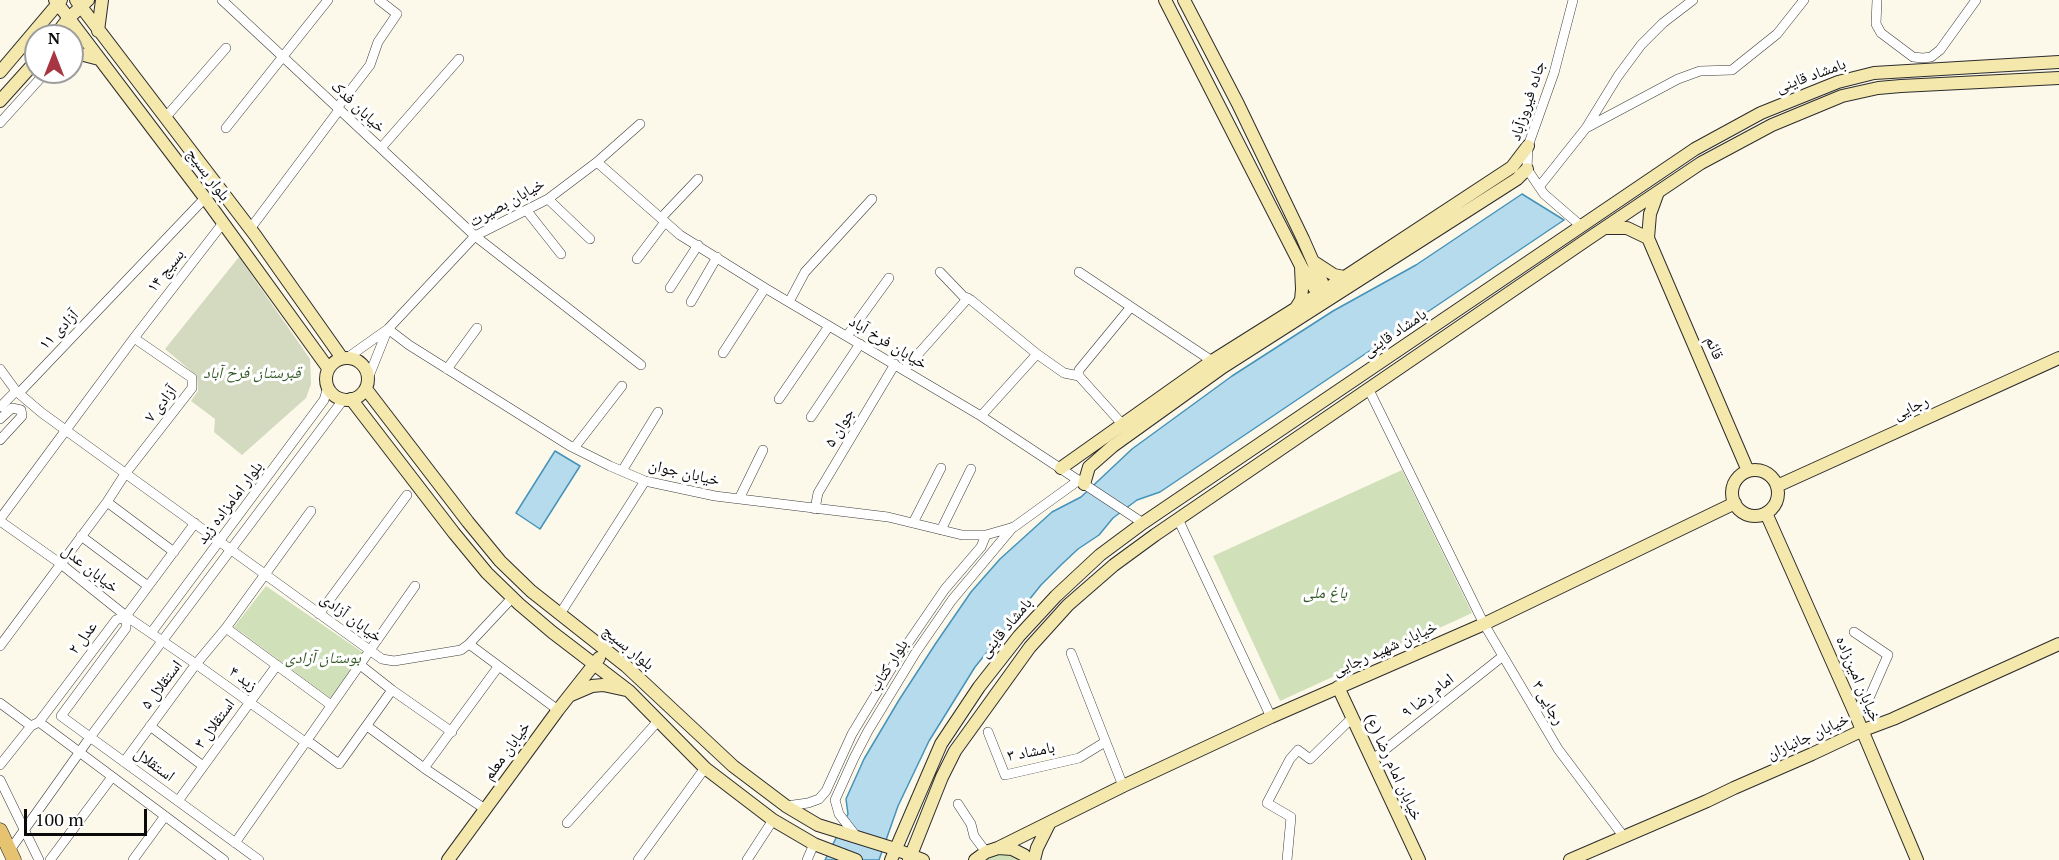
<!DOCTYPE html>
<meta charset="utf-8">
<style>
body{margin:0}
#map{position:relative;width:2059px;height:860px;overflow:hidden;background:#fcf8ea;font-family:"PT Serif",serif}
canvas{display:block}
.north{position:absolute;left:24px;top:24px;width:60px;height:60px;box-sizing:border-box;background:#fff;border:2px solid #9d9d9d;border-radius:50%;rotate:0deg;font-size:16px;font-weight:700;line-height:24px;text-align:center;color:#0a0a0a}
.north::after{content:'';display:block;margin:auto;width:21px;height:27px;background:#a73642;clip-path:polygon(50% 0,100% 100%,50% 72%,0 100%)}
.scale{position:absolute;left:24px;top:809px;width:123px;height:27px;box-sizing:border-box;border:3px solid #0a0a0a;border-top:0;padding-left:8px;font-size:18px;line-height:21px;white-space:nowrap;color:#0a0a0a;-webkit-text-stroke:4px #fff;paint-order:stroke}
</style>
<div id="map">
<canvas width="2059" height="860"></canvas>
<div class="north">N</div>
<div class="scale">100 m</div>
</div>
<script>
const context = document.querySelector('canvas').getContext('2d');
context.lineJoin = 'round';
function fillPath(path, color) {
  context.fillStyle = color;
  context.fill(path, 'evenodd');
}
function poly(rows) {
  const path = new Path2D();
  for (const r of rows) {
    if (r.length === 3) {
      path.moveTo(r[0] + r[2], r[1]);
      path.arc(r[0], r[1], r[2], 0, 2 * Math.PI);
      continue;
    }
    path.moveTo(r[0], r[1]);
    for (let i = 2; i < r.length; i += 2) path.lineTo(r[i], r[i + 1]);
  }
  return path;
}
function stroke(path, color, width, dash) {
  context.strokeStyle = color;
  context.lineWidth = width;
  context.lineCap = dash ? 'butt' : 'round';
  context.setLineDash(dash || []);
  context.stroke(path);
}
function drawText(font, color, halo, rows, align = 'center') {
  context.font = font + ' "PT Serif","Noto Naskh Arabic",serif';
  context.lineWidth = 6;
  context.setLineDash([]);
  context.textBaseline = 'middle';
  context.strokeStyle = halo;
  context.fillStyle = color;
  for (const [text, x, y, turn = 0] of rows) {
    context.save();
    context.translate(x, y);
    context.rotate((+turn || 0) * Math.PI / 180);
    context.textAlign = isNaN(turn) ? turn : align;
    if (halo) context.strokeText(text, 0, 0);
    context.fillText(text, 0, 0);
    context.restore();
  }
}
const green = poly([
 [1402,470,1472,613,1280,701,1213,556],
 [266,586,365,654,333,700,234,627],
 [1000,854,1018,855,1022,860,983,860]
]);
const cemetery = poly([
 [239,257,310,359,311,384,306,398,242,455,214,432,215,419,191,401,198,391,197,376,165,349]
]);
const water = poly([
 [1522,194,1564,220,1160,492,1137,500,1113,518,1099,535,1078,549,1062,564,1041,585,975,667,929,741,898,806,879,860,825,860,848,814,846,799,864,759,899,700,936,643,971,592,1000,559,1052,512,1081,497,1132,449,1232,376,1333,311,1416,265,1522,194],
 [555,451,580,466,540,529,516,513,555,451]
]);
const street = poly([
 [222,0,475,236,641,365],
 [1573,0,1554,73,1528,146,1527,169,1544,194,1581,226],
 [1877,0,1876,24,1881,33,1913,57,1923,58,1931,57,1940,50,1976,0],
 [337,108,370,65,378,42,397,14,379,0],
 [165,118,226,48],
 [0,123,46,72],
 [226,128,328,0],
 [1586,128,1678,79,1700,71,1732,70,1777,34,1804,0],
 [381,148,459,59],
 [597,162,680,235,765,288,981,416,1143,523],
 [1539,187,1586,128,1618,76,1641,45,1663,23,1693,0],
 [548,199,590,239],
 [527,211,561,254],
 [661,218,698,179],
 [250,229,339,110],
 [637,259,665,222],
 [940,272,963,296,971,300,1037,354,1064,373,1079,376,1123,425],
 [1079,272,1212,361],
 [670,288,698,245],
 [691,302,717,257],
 [789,302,805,272,872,199],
 [388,329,409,345,570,446,610,466,645,481,715,496,888,517,962,535,986,535,1014,527,1079,480],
 [847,336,889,278],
 [723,353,765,288],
 [347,358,388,329,475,236,548,199,597,162,640,124],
 [0,369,16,391,42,413,382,659,394,661,461,650,469,644,512,598],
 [447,369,477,328],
 [904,370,968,298],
 [369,376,387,331],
 [1079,376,1079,370,1130,308],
 [1369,390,1484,624,1558,749,1624,837],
 [20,392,205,198],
 [779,399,829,326],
 [0,407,16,391],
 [981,416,1037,354],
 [811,417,860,344],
 [0,419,12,408,21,410,22,416,0,440],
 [574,448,622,386],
 [622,471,658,412],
 [739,499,763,450],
 [107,502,174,552],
 [815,509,818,493,895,364],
 [0,519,134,338,223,223],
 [1178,519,1271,717],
 [0,521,61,564,126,616,196,664,305,742,312,744,339,764,392,690],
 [913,523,941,468],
 [941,530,971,469],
 [81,536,148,586],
 [319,614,407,495],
 [560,614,645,481],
 [126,616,126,628,61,716,259,860],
 [126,616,195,523],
 [226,628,331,705],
 [1854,632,1888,655,1870,696,1854,711],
 [151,633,324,400,328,387],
 [469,644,558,710],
 [0,646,107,502,125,474,192,388,192,378,134,338],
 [1071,653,1123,786],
 [359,664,392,690,452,732],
 [0,703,31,726],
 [39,722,224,860],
 [150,726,203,766],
 [367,726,424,768,485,809],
 [988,732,1005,775,1079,758,1105,742],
 [1372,760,1503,656],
 [124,762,196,664,226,628,311,511],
 [0,765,31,726,39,722,116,620,126,616],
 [424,768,498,667],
 [0,780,39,860],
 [178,801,277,665],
 [958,804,971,824,974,836,986,852],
 [786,806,808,803,819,799,826,791,852,734,899,656,945,589,981,547,986,535],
 [567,823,658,721],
 [856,836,839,814,835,800,854,758,868,731,916,652,952,600,1013,527],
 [235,843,415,586],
 [10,850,91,736,343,400],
 [50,860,112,777],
 [133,860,165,816],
 [638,860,705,768],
 [747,860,773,820],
 [807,860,814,844],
 [1287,860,1291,817,1267,803,1290,759,1298,750,1310,759,1352,718]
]);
const secondary = poly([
 [55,0,205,198,328,368],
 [76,0,255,235,342,358],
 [1165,0,1301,266,1321,299],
 [1184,0,1238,104,1303,239,1328,296],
 [98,31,102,0],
 [55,36,68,19,88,0],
 [72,54,80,54,99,59],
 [0,72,61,0],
 [0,101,36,61],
 [1658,192,1650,214,1648,238,1748,471],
 [1606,228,1627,228,1648,238],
 [1314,262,1334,275,1344,277],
 [1296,308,1301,300,1302,289,1301,267],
 [347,379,21],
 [366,389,468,522,500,561,531,591,626,666,733,766,786,806,818,825,895,849,923,860],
 [351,399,454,533,487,573,519,604,552,632,629,691,705,768,773,820,814,844,856,860],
 [1061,468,1212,361,1325,290,1512,167,1528,146],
 [1755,493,23],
 [1084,484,1089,467,1113,446,1223,367,1517,179,1527,169],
 [1777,486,2059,358],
 [1766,513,1854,711,1917,860],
 [1338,687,1419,860],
 [571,695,592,686,603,685,626,690],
 [998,848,1123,786,1271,717,1484,624,1735,503],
 [448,860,558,710,599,658],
 [891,860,941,744,979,687,1019,636,1056,596,1100,555,1143,523,1695,149,1761,113,1838,82,1874,73,2059,62],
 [909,860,942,777,955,751,1030,647,1068,605,1114,565,1155,535,1588,239,1701,163,1772,125,1842,96,1878,88,1901,86,2059,78],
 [975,860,986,852,998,848,1012,849,1024,855,1028,860],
 [1034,860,1037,848,1049,824],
 [1570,860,1707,801,1734,788,1812,754,1861,731,1893,719,2059,644]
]);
const primary = poly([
 [0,830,14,860]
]);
const streetNames = [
 ["بامشاد قاینی",1811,76,-20],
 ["جاده فیروزآباد",1528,101,-72],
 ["خیابان فدک",358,107,43],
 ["بلوار بسیج",208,175,53],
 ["خیابان بصیرت",507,203,-29],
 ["بسیج ۱۴",166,271,-52],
 ["آزادی ۱۱",59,330,-46],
 ["بامشاد قاینی",1395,333,-34],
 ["خیابان فرخ آباد",888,343,31],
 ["قائم",1714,348,67],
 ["آزادی ۷",161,404,-52],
 ["رجایی",1911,408,-25],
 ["جوان ۵",840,428,-59],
 ["خیابان جوان",684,473,13],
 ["بلوار امامزاده زید",230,503,-53],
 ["خیابان عدل",90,569,38],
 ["خیابان آزادی",351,618,36],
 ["بامشاد قاینی",1006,628,-50],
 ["عدل ۲",83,638,-53],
 ["بلوار بسیج",628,648,39],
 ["خیابان شهید رجایی",1385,649,-24],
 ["بلوار کتاب",889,666,-58],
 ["زید ۴",243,679,36],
 ["خیابان امین‌زاده",1858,679,67],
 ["استقلال ۵",162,685,-53],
 ["امام رضا ۹",1428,696,-38],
 ["رجایی ۳",1548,703,60],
 ["استقلال ۳",215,724,-54],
 ["خیابان جانبازان",1808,737,-25],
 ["خیابان معلم",507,751,-54],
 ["بامشاد ۳",1031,752,-11],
 ["استقلال",154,765,36],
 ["خیابان امام رضا (ع)",1393,767,65]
];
const parkNames = [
 ["قبرستان فرخ آباد",252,373],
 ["باغ ملی",1325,593],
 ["بوستان آزادی",323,658]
];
fillPath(green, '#d0e1b9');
fillPath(cemetery, '#d3dabf');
fillPath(water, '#b6dbed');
stroke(water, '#4693ba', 1.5);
stroke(street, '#3d3d3d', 10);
stroke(secondary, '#2c2c2c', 14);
stroke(primary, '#1b1b1b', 15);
stroke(street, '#fff', 9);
stroke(secondary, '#f4e8ad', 12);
stroke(primary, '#e6c370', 14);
drawText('16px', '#0a0a0a', '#fff', streetNames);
drawText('italic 16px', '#325824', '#fff', parkNames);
</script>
